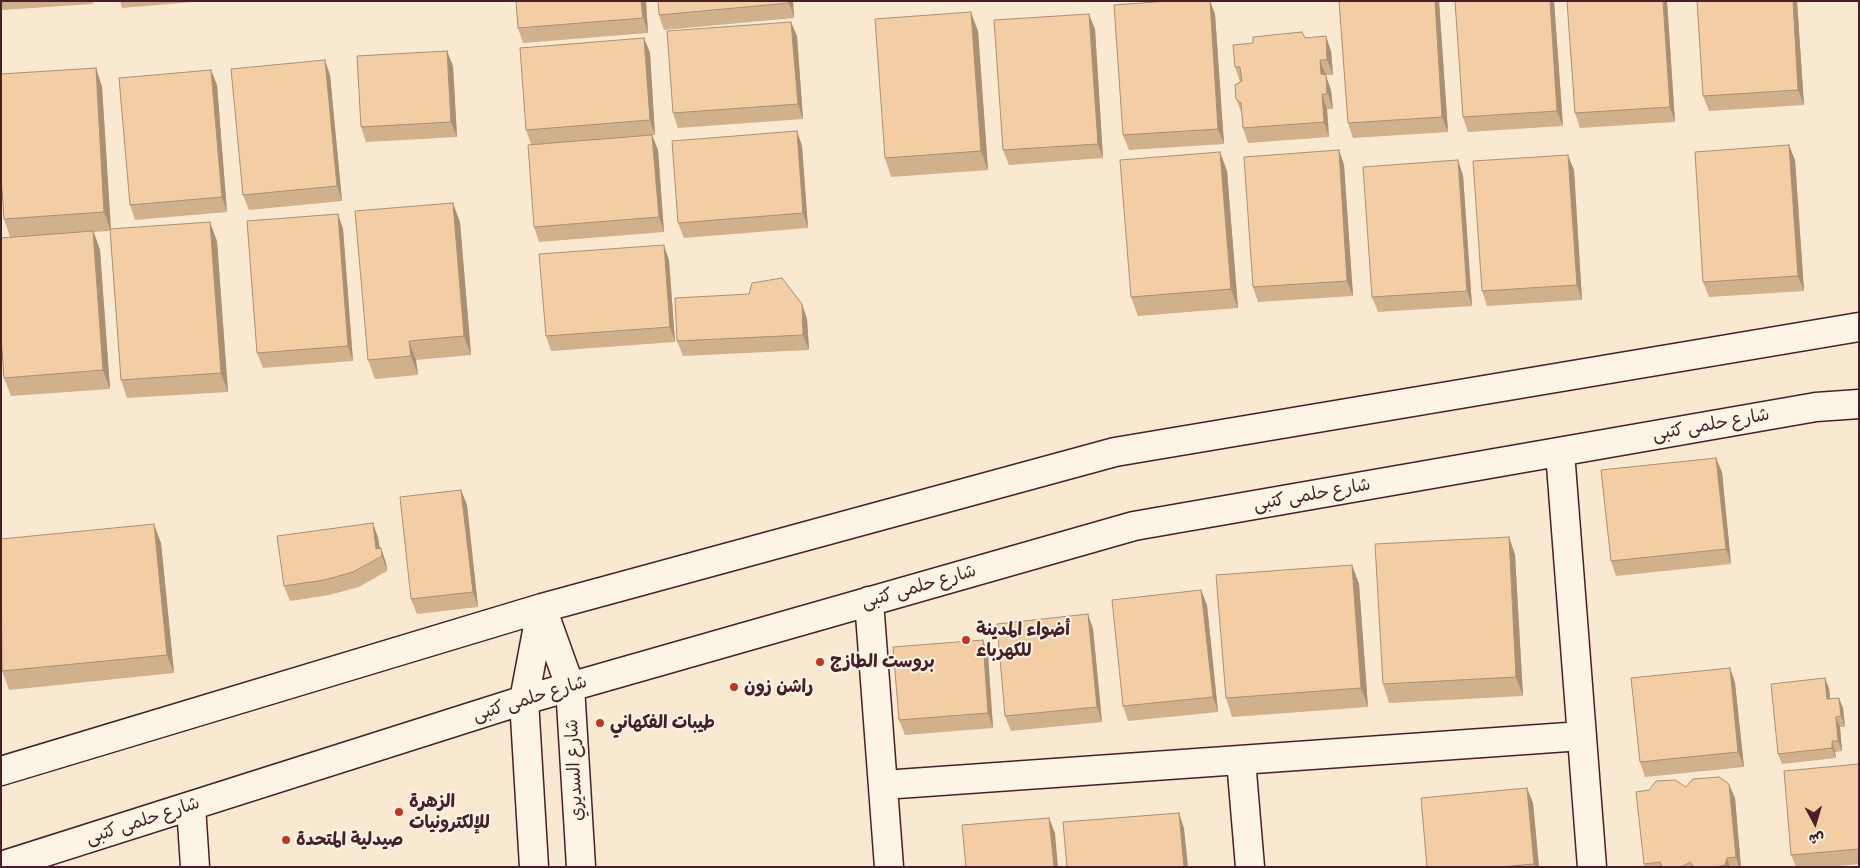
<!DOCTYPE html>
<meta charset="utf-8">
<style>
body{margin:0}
#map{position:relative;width:1860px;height:868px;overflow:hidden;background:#f9e9d1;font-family:Caveat,"Playpen Sans Arabic",sans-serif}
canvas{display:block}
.frame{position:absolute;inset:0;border:2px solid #4a1f2b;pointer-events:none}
.north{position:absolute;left:1790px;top:798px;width:50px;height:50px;-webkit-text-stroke:4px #fcf5e5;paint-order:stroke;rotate:174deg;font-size:14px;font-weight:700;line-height:20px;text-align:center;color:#4a1f2b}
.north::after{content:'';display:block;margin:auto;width:18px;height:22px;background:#4a1f2b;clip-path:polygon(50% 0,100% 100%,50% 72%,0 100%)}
</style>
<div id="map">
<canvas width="1860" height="868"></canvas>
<div class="frame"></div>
<div class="north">ش</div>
</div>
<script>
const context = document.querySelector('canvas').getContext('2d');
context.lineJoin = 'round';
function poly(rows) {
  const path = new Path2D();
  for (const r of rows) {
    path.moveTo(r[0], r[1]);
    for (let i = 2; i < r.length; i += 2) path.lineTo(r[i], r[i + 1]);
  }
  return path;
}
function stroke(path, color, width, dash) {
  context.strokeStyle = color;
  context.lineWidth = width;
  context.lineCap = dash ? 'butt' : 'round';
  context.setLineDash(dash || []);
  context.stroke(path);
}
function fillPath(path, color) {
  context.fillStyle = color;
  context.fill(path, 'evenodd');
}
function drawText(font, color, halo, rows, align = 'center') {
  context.font = font + ' Caveat,"Playpen Sans Arabic",sans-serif';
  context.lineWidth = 4;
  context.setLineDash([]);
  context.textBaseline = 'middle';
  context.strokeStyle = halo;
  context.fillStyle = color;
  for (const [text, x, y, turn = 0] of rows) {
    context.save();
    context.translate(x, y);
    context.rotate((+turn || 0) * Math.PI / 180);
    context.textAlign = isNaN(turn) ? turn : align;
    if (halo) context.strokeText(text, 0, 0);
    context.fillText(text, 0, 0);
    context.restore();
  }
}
const minor = poly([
 [1560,452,1592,867],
 [869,601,889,867],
 [542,608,570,686,581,867],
 [1241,760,1250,867],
 [1,771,542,608,1115,452,1859,327],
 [883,785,1582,736],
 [191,806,195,867],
 [1,866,524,700,1134,526,1816,407,1859,404],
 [534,867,524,700,541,610]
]);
const wall = poly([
 [1,1,93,1,93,4,2,10,1,8],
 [120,1,204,1,122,8],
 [516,1,646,1,648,33,523,43,518,28],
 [793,1,794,18,664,30,659,15],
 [1169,1,1210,1,1215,14,1224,144,1129,150,1123,135],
 [1339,1,1439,1,1448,132,1353,138,1348,123],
 [1554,1,1563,126,1468,132,1463,117],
 [1567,1,1667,1,1675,122,1580,128,1575,113],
 [1697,1,1797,1,1804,105,1709,111,1703,96],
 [1095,29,1103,158,1009,165,1003,150],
 [978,31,988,170,891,177,885,158],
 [797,36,803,119,678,128,673,113],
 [644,38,650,53,655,135,652,135,658,150,664,232,539,242,534,227,531,144,526,130],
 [1305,38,1331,51,1333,75,1326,75,1331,90,1333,109,1327,109,1329,137,1248,143,1243,128,1242,114,1236,99,1240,82,1235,67],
 [453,66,457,137,366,142,361,127],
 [96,68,102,87,111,229,217,241,228,392,127,398,121,380,110,231,94,232,100,250,110,389,11,396,4,378,10,237,4,219],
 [330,75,342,201,249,210,243,195],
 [217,85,227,212,135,220,130,205],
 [797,131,802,146,808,228,684,238,678,223],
 [1339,150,1344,165,1353,296,1258,302,1253,287],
 [1220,152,1227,171,1238,308,1138,316,1131,297],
 [1795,160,1804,291,1709,297,1703,282],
 [1574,170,1582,300,1487,306,1482,291],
 [1463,175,1472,306,1378,312,1372,297],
 [338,214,343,229,353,361,263,368,257,353],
 [460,222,471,355,416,360,418,375,375,379,368,360],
 [669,260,675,342,551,351,546,336],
 [802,304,807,319,809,350,683,356,677,341],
 [1722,472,1731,564,1616,576,1611,561],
 [461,490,467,505,478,607,417,614,411,599],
 [373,523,378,538,380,548,381,548,386,563,387,571,359,587,329,595,290,601,284,586],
 [1509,537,1515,555,1523,696,1389,703,1383,684],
 [161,543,174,673,9,690,2,671],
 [1352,565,1359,584,1368,707,1232,717,1226,698],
 [1201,590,1207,605,1218,712,1128,721,1123,706],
 [1088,614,1093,629,1102,722,1011,731,1005,716],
 [983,640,988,655,993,728,905,735,899,720],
 [1730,668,1735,683,1744,767,1645,777,1640,762],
 [1829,688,1830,699,1843,708,1845,727,1840,727,1842,751,1835,752,1836,758,1782,764,1778,754],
 [1859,764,1859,864,1830,867,1796,867,1791,855],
 [1686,787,1735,798,1741,867,1645,867,1644,864],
 [1527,788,1533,803,1539,867,1427,867]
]);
const shadedWall = poly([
 [641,1,646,1,648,33,643,18],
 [789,1,793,1,794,18,789,3],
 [1210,1,1215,14,1224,144,1218,129],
 [1435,1,1439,1,1448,132,1442,117],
 [1550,1,1554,1,1563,126,1557,111],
 [1663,1,1667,1,1675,122,1670,107],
 [1793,1,1797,1,1804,105,1798,90],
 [971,12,978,31,988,170,981,151],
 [1089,14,1095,29,1103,158,1098,144],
 [791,22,797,36,803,119,798,104],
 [1326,36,1331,51,1333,75,1327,60],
 [644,38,650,53,655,135,650,120],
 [447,51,453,66,457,137,451,122],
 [325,60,330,75,342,201,337,186],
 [1320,60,1331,90,1333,109,1321,74],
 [96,68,102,87,111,231,104,212],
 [211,70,217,85,227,212,222,197],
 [1322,94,1327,109,1329,137,1324,122],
 [797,131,802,146,808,228,803,213],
 [652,135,658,150,664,232,659,217],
 [1789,145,1795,160,1804,291,1798,276],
 [1339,150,1344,165,1353,296,1347,281],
 [1220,152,1227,171,1238,308,1231,289],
 [1568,155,1574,170,1582,300,1577,285],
 [1458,160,1463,175,1472,306,1467,291],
 [453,203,460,222,471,355,464,336],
 [338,214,343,229,353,361,348,346],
 [210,222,217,241,228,392,221,373],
 [93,231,100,250,110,389,103,370],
 [664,245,669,260,675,342,670,327],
 [802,304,807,319,809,350,803,335],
 [409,341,416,360,418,375,411,356],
 [1716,458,1722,472,1731,564,1726,549],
 [461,490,467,505,478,607,473,592],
 [373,523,378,538,381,557,376,549],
 [154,524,161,543,174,673,167,655],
 [1509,537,1515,555,1523,696,1516,677],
 [381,548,386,563,387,571,382,556],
 [1352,565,1359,584,1368,707,1361,688],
 [1201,590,1207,605,1218,712,1213,697],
 [1088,614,1093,629,1102,722,1097,707],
 [983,640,988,655,993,728,988,713],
 [1730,668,1735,683,1744,767,1738,752],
 [1825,678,1829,688,1831,710,1827,699],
 [1839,698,1843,708,1845,727,1841,716],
 [1836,717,1840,727,1842,751,1838,741],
 [1832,741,1835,752,1836,758,1832,748],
 [1729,784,1735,798,1741,867,1739,867,1736,857],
 [1527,788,1533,803,1539,867,1535,867,1534,864],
 [1179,813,1184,828,1188,867,1184,867],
 [1049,818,1055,833,1058,867,1054,867],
 [1727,858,1730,867,1725,867,1725,865]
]);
const building = poly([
 [516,1,641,1,643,18,518,28,516,1],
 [658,1,789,1,789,3,659,15,658,1],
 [1169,1,1210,1,1218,129,1123,135,1114,5,1169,1],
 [1339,1,1435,1,1442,117,1348,123,1339,1],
 [1455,1,1550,1,1557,111,1463,117,1455,1],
 [1567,1,1663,1,1670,107,1575,113,1567,1],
 [1697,1,1793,1,1798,90,1703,96,1697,1],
 [971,12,981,151,885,158,875,19,971,12],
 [1089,14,1098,144,1003,150,994,20,1089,14],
 [791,22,798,104,673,113,667,31,791,22],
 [1302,32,1305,38,1326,36,1327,60,1320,60,1321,74,1326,75,1327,94,1322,94,1324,122,1243,128,1241,103,1236,99,1235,85,1242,81,1240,67,1235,67,1233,45,1253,43,1253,37,1302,32],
 [644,38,650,120,526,130,520,48,644,38],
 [447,51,451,122,361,127,357,56,447,51],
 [325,60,337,186,243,195,231,69,325,60],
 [96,68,104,212,4,219,1,176,1,74,96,68],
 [211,70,222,197,130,205,119,78,211,70],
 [797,131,803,213,678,223,672,141,797,131],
 [652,135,659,217,534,227,528,145,652,135],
 [1789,145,1798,276,1703,282,1695,152,1789,145],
 [1339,150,1347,281,1253,287,1244,157,1339,150],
 [1220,152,1231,289,1131,297,1120,160,1220,152],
 [1568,155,1577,285,1482,291,1473,161,1568,155],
 [1458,160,1467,291,1372,297,1363,167,1458,160],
 [453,203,464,336,409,341,411,356,368,360,355,211,453,203],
 [338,214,348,346,257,353,247,221,338,214],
 [210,222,221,373,121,380,110,229,210,222],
 [93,231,103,370,4,378,1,336,1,238,93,231],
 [664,245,670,327,546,336,539,254,664,245],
 [782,278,802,304,803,335,677,341,675,298,749,294,752,283,782,278],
 [1716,458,1726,549,1611,561,1601,470,1716,458],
 [461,490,473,592,411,599,400,497,461,490],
 [373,523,376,549,381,548,382,556,353,572,324,580,284,586,277,536,373,523],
 [154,524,167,655,2,671,1,539,154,524],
 [1509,537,1516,677,1383,684,1375,544,1509,537],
 [1352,565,1361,688,1226,698,1216,575,1352,565],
 [1201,590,1213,697,1123,706,1112,600,1201,590],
 [1088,614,1097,707,1005,716,997,624,1088,614],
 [983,640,988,713,899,720,893,647,983,640],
 [1730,668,1738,752,1640,762,1631,678,1730,668],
 [1825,678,1827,699,1839,698,1841,716,1836,717,1838,741,1832,741,1832,748,1778,754,1771,684,1825,678],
 [1859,764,1859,849,1791,855,1784,771,1859,764],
 [1719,777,1729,784,1736,857,1727,858,1725,865,1715,867,1694,867,1690,862,1683,866,1677,867,1662,867,1660,862,1644,864,1636,792,1649,790,1656,781,1675,780,1686,787,1693,779,1719,777],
 [1527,788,1534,864,1500,867,1427,867,1421,798,1527,788],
 [1179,813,1184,867,1067,867,1063,822,1179,813],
 [1049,818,1054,867,966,867,962,825,1049,818]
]);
const markers = [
 [966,640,5,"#c8321e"],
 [820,662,5,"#c8321e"],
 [734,687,5,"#c8321e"],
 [600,723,5,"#c8321e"],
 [399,812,5,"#c8321e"],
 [286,840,5,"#c8321e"]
];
const streetNames = [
 ["شارع حلمى كتبى",1711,425,-10],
 ["شارع حلمى كتبى",1312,495,-10],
 ["شارع حلمى كتبى",919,587,-16],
 ["شارع حلمى كتبى",530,699,-17],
 ["شارع السديري",575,770,-93],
 ["شارع حلمى كتبى",143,821,-18]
];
const poiNames = [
 ["أضواء المدينة",976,630],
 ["للكهرباء",976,651],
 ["بروست الطازج",830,662],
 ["راشن زون",744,687],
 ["طيبات الفكهاني",610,723],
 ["الزهرة",409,802],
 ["للإلكترونيات",409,823],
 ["صيدلية المتحدة",296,840]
];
stroke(minor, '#4a1f2b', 31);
stroke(minor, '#fcf5e5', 28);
fillPath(wall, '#d1b08c');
fillPath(shadedWall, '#aa9072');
fillPath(building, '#f3cda3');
stroke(building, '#aa9072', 1);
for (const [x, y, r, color] of markers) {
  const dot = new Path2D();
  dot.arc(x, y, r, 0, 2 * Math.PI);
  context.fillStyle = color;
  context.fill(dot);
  stroke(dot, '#fcf5e5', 2);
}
drawText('18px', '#4a1f2b', '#fcf5e5', streetNames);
drawText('bold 18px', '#4a1f2b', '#fcf5e5', poiNames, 'left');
</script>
